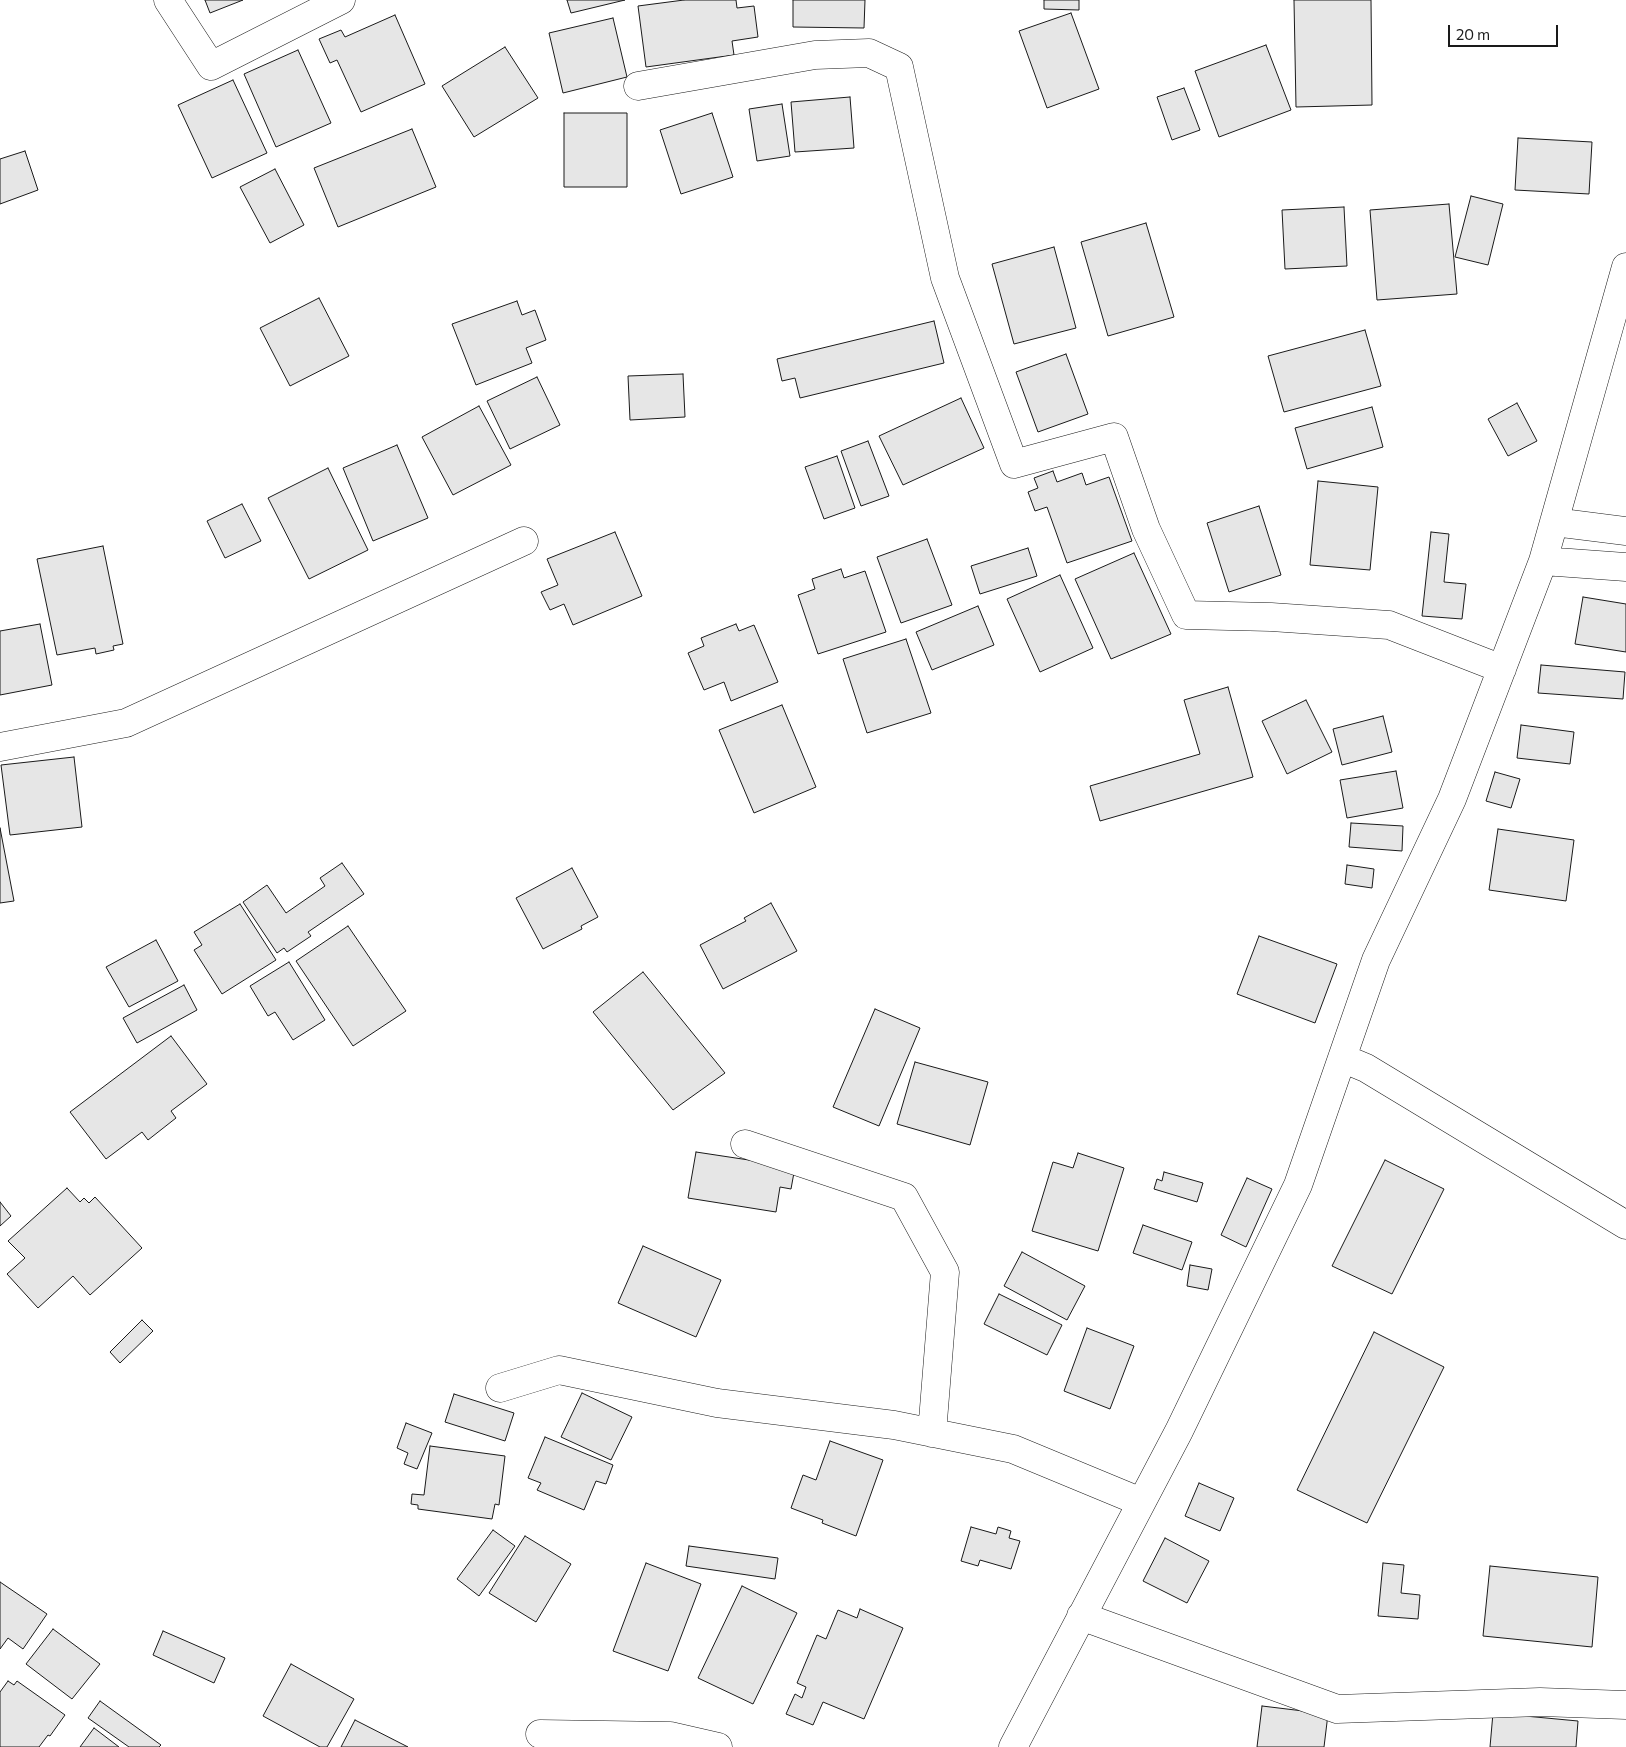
<!DOCTYPE html>
<style>
body{margin:0}
#map{position:relative;width:1626px;height:1747px;overflow:hidden;background:#fff;font-family:Commissioner,sans-serif}
canvas{display:block}
.scale{position:absolute;left:1448px;top:25px;width:110px;height:22px;box-sizing:border-box;border:2px solid #1a1a1a;border-top:0;padding-left:6px;font-size:15px;line-height:18px;white-space:nowrap;color:#1a1a1a;-webkit-text-stroke:4px #fff;paint-order:stroke}
</style>
<div id="map">
<canvas width="1626" height="1747"></canvas>
<div class="scale">20 m</div>
</div>
<script>
const context = document.querySelector('canvas').getContext('2d');
context.lineJoin = 'round';
function fillPath(path, color) {
  context.fillStyle = color;
  context.fill(path, 'evenodd');
}
function poly(rows) {
  const path = new Path2D();
  for (const r of rows) {
    path.moveTo(r[0], r[1]);
    for (let i = 2; i < r.length; i += 2) path.lineTo(r[i], r[i + 1]);
  }
  return path;
}
function stroke(path, color, width, dash) {
  context.strokeStyle = color;
  context.lineWidth = width;
  context.lineCap = dash ? 'butt' : 'round';
  context.setLineDash(dash || []);
  context.stroke(path);
}
const building = poly([
 [205,0,243,0,210,13,205,0],
 [567,0,625,0,571,13,567,0],
 [684,0,736,0,737,8,754,6,758,37,732,41,734,55,646,67,638,6,684,0],
 [793,0,865,0,864,28,793,27,793,0],
 [1044,0,1079,0,1079,10,1044,9,1044,0],
 [1294,0,1371,0,1372,105,1296,107,1294,0],
 [1071,13,1099,89,1047,108,1019,31,1071,13],
 [395,15,425,84,361,112,337,60,330,63,319,39,341,30,345,37,395,15],
 [613,18,627,77,563,93,549,33,613,18],
 [1266,45,1291,110,1219,137,1195,71,1266,45],
 [505,47,538,98,474,137,442,86,505,47],
 [298,50,331,123,276,147,244,74,298,50],
 [233,80,267,153,212,178,178,105,233,80],
 [1184,88,1200,130,1172,140,1157,97,1184,88],
 [850,97,854,148,795,152,791,102,850,97],
 [782,104,790,156,757,161,749,109,782,104],
 [564,113,627,113,627,187,564,187,564,113],
 [712,113,733,177,681,194,660,130,712,113],
 [412,129,436,187,338,227,314,168,412,129],
 [1518,138,1592,142,1589,194,1515,190,1518,138],
 [25,151,38,190,0,204,0,159,25,151],
 [275,169,304,225,270,243,240,187,275,169],
 [1471,196,1503,204,1488,265,1455,257,1471,196],
 [1449,204,1457,294,1377,300,1370,210,1449,204],
 [1344,207,1347,266,1285,269,1282,210,1344,207],
 [1146,223,1174,317,1108,336,1081,242,1146,223],
 [1054,247,1076,328,1014,344,992,264,1054,247],
 [319,298,349,356,290,386,260,328,319,298],
 [517,301,522,315,535,310,546,340,526,348,532,363,476,385,452,324,517,301],
 [934,321,944,363,800,398,795,378,782,381,777,359,934,321],
 [1365,330,1381,386,1284,412,1268,356,1365,330],
 [1066,354,1088,414,1038,432,1016,372,1066,354],
 [683,374,685,417,630,420,628,376,683,374],
 [537,377,560,425,510,449,487,401,537,377],
 [961,398,984,448,903,485,879,436,961,398],
 [1517,403,1537,441,1508,456,1488,419,1517,403],
 [479,406,511,465,453,495,422,437,479,406],
 [1372,407,1383,447,1307,469,1295,428,1372,407],
 [868,441,889,496,861,506,841,451,868,441],
 [397,445,428,518,373,541,343,468,397,445],
 [837,456,855,508,824,519,805,467,837,456],
 [328,468,368,550,309,579,268,498,328,468],
 [1053,471,1057,482,1082,473,1086,485,1109,477,1132,541,1067,563,1047,507,1035,511,1028,492,1038,488,1034,478,1053,471],
 [1318,481,1378,487,1370,570,1310,565,1318,481],
 [242,504,261,541,225,558,207,521,242,504],
 [1259,506,1281,575,1229,592,1207,523,1259,506],
 [615,532,642,596,573,625,564,604,550,610,541,592,558,585,547,559,615,532],
 [1431,532,1449,534,1444,582,1466,584,1462,619,1422,616,1431,532],
 [927,539,952,605,901,623,877,557,927,539],
 [103,546,123,644,113,646,114,650,96,654,95,648,57,655,37,559,103,546],
 [1028,548,1037,576,980,594,971,566,1028,548],
 [1134,553,1171,634,1111,659,1075,579,1134,553],
 [841,569,844,578,865,571,886,632,818,654,798,595,815,589,812,579,841,569],
 [1060,575,1093,648,1040,672,1007,599,1060,575],
 [1583,597,1626,604,1626,652,1575,644,1583,597],
 [978,606,994,645,932,670,916,632,978,606],
 [40,624,52,685,0,695,0,631,40,624],
 [736,624,739,631,754,625,778,682,731,701,724,682,704,690,688,653,704,646,701,638,736,624],
 [906,639,931,713,867,733,843,659,906,639],
 [1541,665,1625,672,1623,699,1538,693,1541,665],
 [1228,687,1253,777,1100,821,1090,786,1200,754,1184,700,1228,687],
 [1306,700,1332,752,1287,774,1262,721,1306,700],
 [782,705,816,787,754,813,719,730,782,705],
 [1383,716,1392,752,1342,765,1333,729,1383,716],
 [1521,725,1574,732,1570,764,1517,758,1521,725],
 [74,757,82,827,10,835,1,765,74,757],
 [1396,771,1403,808,1347,818,1340,780,1396,771],
 [1495,772,1520,779,1511,808,1486,801,1495,772],
 [1351,823,1403,826,1402,851,1349,847,1351,823],
 [0,828,14,901,0,903,0,828],
 [1498,829,1574,840,1566,901,1489,890,1498,829],
 [342,863,364,894,308,932,311,936,287,952,284,948,277,953,243,902,267,885,286,913,325,886,320,878,342,863],
 [1347,865,1374,869,1372,888,1345,884,1347,865],
 [572,868,598,917,581,926,582,929,543,949,516,898,572,868],
 [771,903,797,951,723,989,700,945,746,921,744,918,771,903],
 [240,904,276,960,222,994,194,950,202,945,194,932,240,904],
 [348,926,406,1011,353,1046,296,961,348,926],
 [1259,936,1337,964,1315,1023,1237,994,1259,936],
 [156,940,178,981,129,1007,106,967,156,940],
 [289,962,325,1020,293,1040,275,1012,268,1016,250,986,289,962],
 [643,972,725,1073,673,1110,593,1012,643,972],
 [184,985,197,1010,137,1043,123,1018,184,985],
 [875,1009,920,1028,879,1126,833,1107,875,1009],
 [171,1036,207,1084,171,1111,176,1118,148,1140,142,1132,106,1159,70,1112,171,1036],
 [915,1062,988,1082,970,1145,897,1124,915,1062],
 [696,1152,795,1167,791,1189,780,1187,776,1212,688,1198,696,1152],
 [1078,1153,1124,1168,1098,1251,1032,1231,1053,1162,1073,1168,1078,1153],
 [1385,1160,1444,1189,1392,1294,1332,1266,1385,1160],
 [1164,1172,1203,1183,1197,1202,1154,1189,1157,1179,1162,1181,1164,1172],
 [1247,1178,1272,1189,1246,1247,1221,1235,1247,1178],
 [67,1188,80,1202,84,1198,89,1203,95,1197,142,1248,90,1295,73,1276,38,1308,7,1274,25,1258,8,1241,67,1188],
 [0,1202,11,1216,0,1226,0,1202],
 [1143,1225,1192,1242,1182,1270,1133,1253,1143,1225],
 [643,1246,721,1280,696,1337,618,1303,643,1246],
 [1022,1252,1085,1286,1067,1320,1004,1286,1022,1252],
 [1190,1265,1212,1269,1208,1290,1187,1286,1190,1265],
 [999,1294,1062,1325,1047,1355,984,1324,999,1294],
 [142,1320,153,1331,120,1363,110,1352,142,1320],
 [1087,1328,1134,1346,1110,1409,1064,1391,1087,1328],
 [1374,1332,1444,1367,1367,1523,1297,1490,1374,1332],
 [582,1393,632,1417,611,1460,561,1437,582,1393],
 [454,1394,514,1413,505,1441,445,1422,454,1394],
 [406,1423,432,1433,417,1469,404,1464,408,1453,397,1448,406,1423],
 [545,1437,613,1465,606,1484,596,1481,584,1510,537,1490,541,1483,528,1478,545,1437],
 [830,1441,883,1460,856,1536,822,1523,823,1520,791,1508,803,1475,816,1480,830,1441],
 [430,1446,505,1456,499,1505,495,1504,492,1519,418,1509,418,1505,411,1504,412,1494,424,1495,430,1446],
 [1199,1483,1234,1498,1220,1531,1185,1516,1199,1483],
 [971,1527,996,1534,998,1527,1011,1531,1009,1538,1020,1541,1011,1569,980,1560,978,1566,961,1561,971,1527],
 [493,1530,515,1546,479,1596,457,1579,493,1530],
 [525,1536,571,1564,536,1622,489,1593,525,1536],
 [1165,1538,1209,1561,1187,1603,1143,1581,1165,1538],
 [689,1546,778,1558,775,1579,686,1566,689,1546],
 [646,1563,701,1584,668,1671,613,1651,646,1563],
 [1383,1563,1404,1565,1401,1593,1420,1595,1418,1619,1378,1616,1383,1563],
 [1490,1566,1598,1577,1592,1647,1483,1636,1490,1566],
 [0,1582,47,1614,23,1649,8,1638,0,1649,0,1582],
 [742,1586,797,1613,753,1704,698,1678,742,1586],
 [860,1609,903,1628,864,1719,823,1702,813,1725,786,1714,795,1694,802,1698,806,1687,797,1683,817,1635,826,1639,838,1610,857,1618,860,1609],
 [53,1629,100,1664,72,1699,26,1664,53,1629],
 [163,1631,225,1658,214,1683,153,1655,163,1631],
 [291,1664,354,1699,327,1747,320,1747,263,1716,291,1664],
 [8,1681,14,1685,17,1681,65,1715,50,1736,48,1735,39,1747,0,1747,0,1692,8,1681],
 [100,1701,161,1745,159,1747,129,1747,88,1718,100,1701],
 [1262,1706,1328,1714,1324,1747,1257,1747,1262,1706],
 [1493,1713,1578,1721,1576,1747,1490,1747,1493,1713],
 [355,1720,408,1747,341,1747,355,1720],
 [94,1728,119,1747,80,1747,94,1728]
]);
const street = poly([
 [168,0,211,66,341,0],
 [638,86,815,55,869,53,899,67,945,278,1014,464,1114,437,1146,529,1186,615,1271,617,1389,625,1502,669],
 [1554,522,1626,531],
 [1543,561,1626,567],
 [0,747,126,723,524,541],
 [1342,1058,1366,1068,1626,1225],
 [745,1144,904,1197,945,1272,932,1433],
 [500,1388,559,1370,717,1403,894,1425,1013,1449,1141,1502],
 [1081,1616,1337,1709,1540,1702,1626,1705],
 [540,1734,670,1736,718,1747],
 [1013,1747,1179,1431,1298,1185,1376,960,1452,799,1543,561,1626,267]
]);
fillPath(building, '#e6e6e6');
stroke(building, '#1a1a1a', 1);
stroke(street, '#1a1a1a', 29);
stroke(street, '#fff', 28);
</script>
